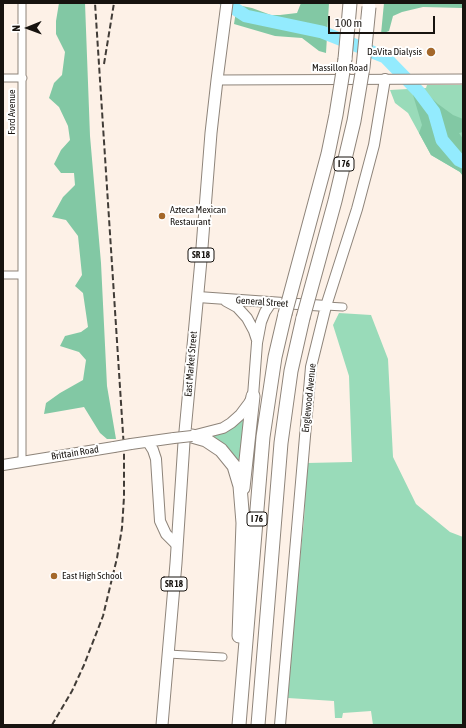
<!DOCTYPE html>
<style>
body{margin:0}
#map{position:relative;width:466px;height:728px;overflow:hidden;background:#fdf1e7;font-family:"Asap Condensed",sans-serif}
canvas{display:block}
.frame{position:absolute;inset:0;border:4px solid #17130f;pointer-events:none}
.north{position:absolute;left:8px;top:8px;width:40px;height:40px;-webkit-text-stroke:3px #fff;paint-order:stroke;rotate:269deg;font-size:11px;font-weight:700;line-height:16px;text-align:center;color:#17130f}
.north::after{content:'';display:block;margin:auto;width:14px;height:18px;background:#17130f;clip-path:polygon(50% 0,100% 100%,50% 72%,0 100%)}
.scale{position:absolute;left:328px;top:16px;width:107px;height:18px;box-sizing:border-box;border:2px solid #17130f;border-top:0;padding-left:5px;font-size:12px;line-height:14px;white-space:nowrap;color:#17130f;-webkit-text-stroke:3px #fff;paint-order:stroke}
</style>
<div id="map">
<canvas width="466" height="728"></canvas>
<div class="frame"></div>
<div class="north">N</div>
<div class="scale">100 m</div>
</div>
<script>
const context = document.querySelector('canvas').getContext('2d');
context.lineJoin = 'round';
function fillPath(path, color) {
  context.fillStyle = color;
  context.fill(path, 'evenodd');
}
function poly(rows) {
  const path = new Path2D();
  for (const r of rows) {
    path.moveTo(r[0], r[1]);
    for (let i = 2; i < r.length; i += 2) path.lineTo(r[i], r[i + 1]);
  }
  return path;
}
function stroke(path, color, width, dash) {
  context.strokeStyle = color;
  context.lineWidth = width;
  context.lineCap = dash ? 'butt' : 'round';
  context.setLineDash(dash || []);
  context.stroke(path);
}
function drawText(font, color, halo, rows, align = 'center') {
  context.font = font + ' "Asap Condensed",sans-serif';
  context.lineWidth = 4;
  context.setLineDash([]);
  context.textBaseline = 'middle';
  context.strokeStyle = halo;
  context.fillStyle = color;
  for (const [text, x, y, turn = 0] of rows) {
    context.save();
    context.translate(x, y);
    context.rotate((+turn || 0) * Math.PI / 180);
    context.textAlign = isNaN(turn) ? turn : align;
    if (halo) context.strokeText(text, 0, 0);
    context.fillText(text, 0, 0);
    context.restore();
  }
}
const green = poly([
 [427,85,463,85,463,176,460,172,431,155,408,113,395,103,390,90,426,88],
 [339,313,371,315,388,359,393,457,416,504,450,532,463,537,463,725,373,725,371,711,343,713,342,718,335,718,334,701,288,698,295,606,304,520,307,463,352,462,349,376,333,325],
 [245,411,241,470,209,434]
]);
const forest = poly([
 [59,3,85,3,90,136,101,263,107,386,116,439,107,439,100,433,84,407,44,414,46,403,60,393,83,380,86,360,79,352,60,346,65,336,81,332,88,327,83,293,75,286,82,275,78,236,66,220,52,217,63,197,75,185,74,173,61,173,54,164,61,150,70,140,68,126,59,107,49,98,54,83,62,75,65,52,56,34,56,21],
 [301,3,329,3,326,53,319,51,302,38,275,36,234,24,237,5,252,8,271,15,280,15,297,13],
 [384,3,462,3,462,8,423,7,402,12,393,16,389,31,381,34],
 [424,91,438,104,453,115,463,119,463,132,459,133,463,139,463,176,460,172,431,155,419,133,422,125,413,95]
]);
const river = poly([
 [226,3,246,16,322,32,385,57,419,92,434,112,442,140,459,160,463,162]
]);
const minor = poly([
 [3,78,23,78],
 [3,275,21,275],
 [326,306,343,307],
 [22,462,22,3],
 [168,654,223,657]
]);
const tertiary = poly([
 [217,80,463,79]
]);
const secondary = poly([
 [198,297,326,306],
 [226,301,237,307,247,318,254,331,257,340],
 [192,436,223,428,231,423,240,415,249,403,253,396,257,343,261,322,265,312,271,303],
 [148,442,153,450,156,459,160,521,166,534,177,545],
 [131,444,174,438],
 [3,465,114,447],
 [280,725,311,367,326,306,357,209,374,145,385,79]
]);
const primary = poly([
 [162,725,176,563,184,442,201,260,211,133,217,80,227,3]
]);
const motorway = poly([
 [345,59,350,3],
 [192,436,206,440,221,450,234,466,240,486,243,523,239,636],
 [243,488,253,396],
 [239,725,263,437,275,357,285,314],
 [258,725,281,443,291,371,303,318]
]);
const rail = poly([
 [104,64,114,3],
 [52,725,72,691,84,665,103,616,117,558,122,528,124,497,124,449,95,3]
]);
const secondaryBridge = poly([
 [174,438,192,436],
 [114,447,131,444]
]);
const motorwayBridge = poly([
 [285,314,328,154,336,115,345,59],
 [303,318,335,201,354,121,363,67,369,7]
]);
const markers = [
 [431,52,5,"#a4682b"],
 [162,216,4,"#a4682b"],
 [54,576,4,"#a4682b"]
];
const shields = [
 [344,164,20],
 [201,255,26],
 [257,519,20],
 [174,584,26]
];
const shieldNames = [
 ["I 76",344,164],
 ["SR 18",201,255],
 ["I 76",257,519],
 ["SR 18",174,584]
];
const poiNames = [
 ["DaVita Dialysis",422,52,"right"],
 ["Azteca Mexican",170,210],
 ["Restaurant",170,222],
 ["East High School",62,576]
];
const streetNames = [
 ["Massillon Road",340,68],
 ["Ford Avenue",12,112,-90],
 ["General Street",262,302,4],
 ["East Market Street",191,364,-85],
 ["Englewood Avenue",309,398,-84],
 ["Brittain Road",75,453,-9]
];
fillPath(green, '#99dbb9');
fillPath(forest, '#82c8a4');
stroke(river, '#93ebfe', 13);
stroke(minor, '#8e847a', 9);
stroke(tertiary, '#8e847a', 11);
stroke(secondary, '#8e847a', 12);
stroke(primary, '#8e847a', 13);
stroke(motorway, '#8e847a', 15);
stroke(minor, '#fff', 7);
stroke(tertiary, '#fff', 9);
stroke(secondary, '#fff', 10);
stroke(primary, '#fff', 11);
stroke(motorway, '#fff', 13);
stroke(rail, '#413c37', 2, [6, 3]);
stroke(secondaryBridge, '#8e847a', 12, []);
stroke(motorwayBridge, '#8e847a', 15, []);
stroke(secondaryBridge, '#fff', 10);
stroke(motorwayBridge, '#fff', 13);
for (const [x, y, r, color] of markers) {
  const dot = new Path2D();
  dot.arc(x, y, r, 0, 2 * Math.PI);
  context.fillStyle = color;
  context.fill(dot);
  stroke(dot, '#fff', 1.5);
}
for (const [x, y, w] of shields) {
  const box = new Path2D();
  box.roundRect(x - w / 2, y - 7, w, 14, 3);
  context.fillStyle = '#fff';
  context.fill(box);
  stroke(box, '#17130f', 1);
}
drawText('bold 9px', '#17130f', null, shieldNames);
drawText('10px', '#17130f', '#fff', poiNames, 'left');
drawText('10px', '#17130f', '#fff', streetNames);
</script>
